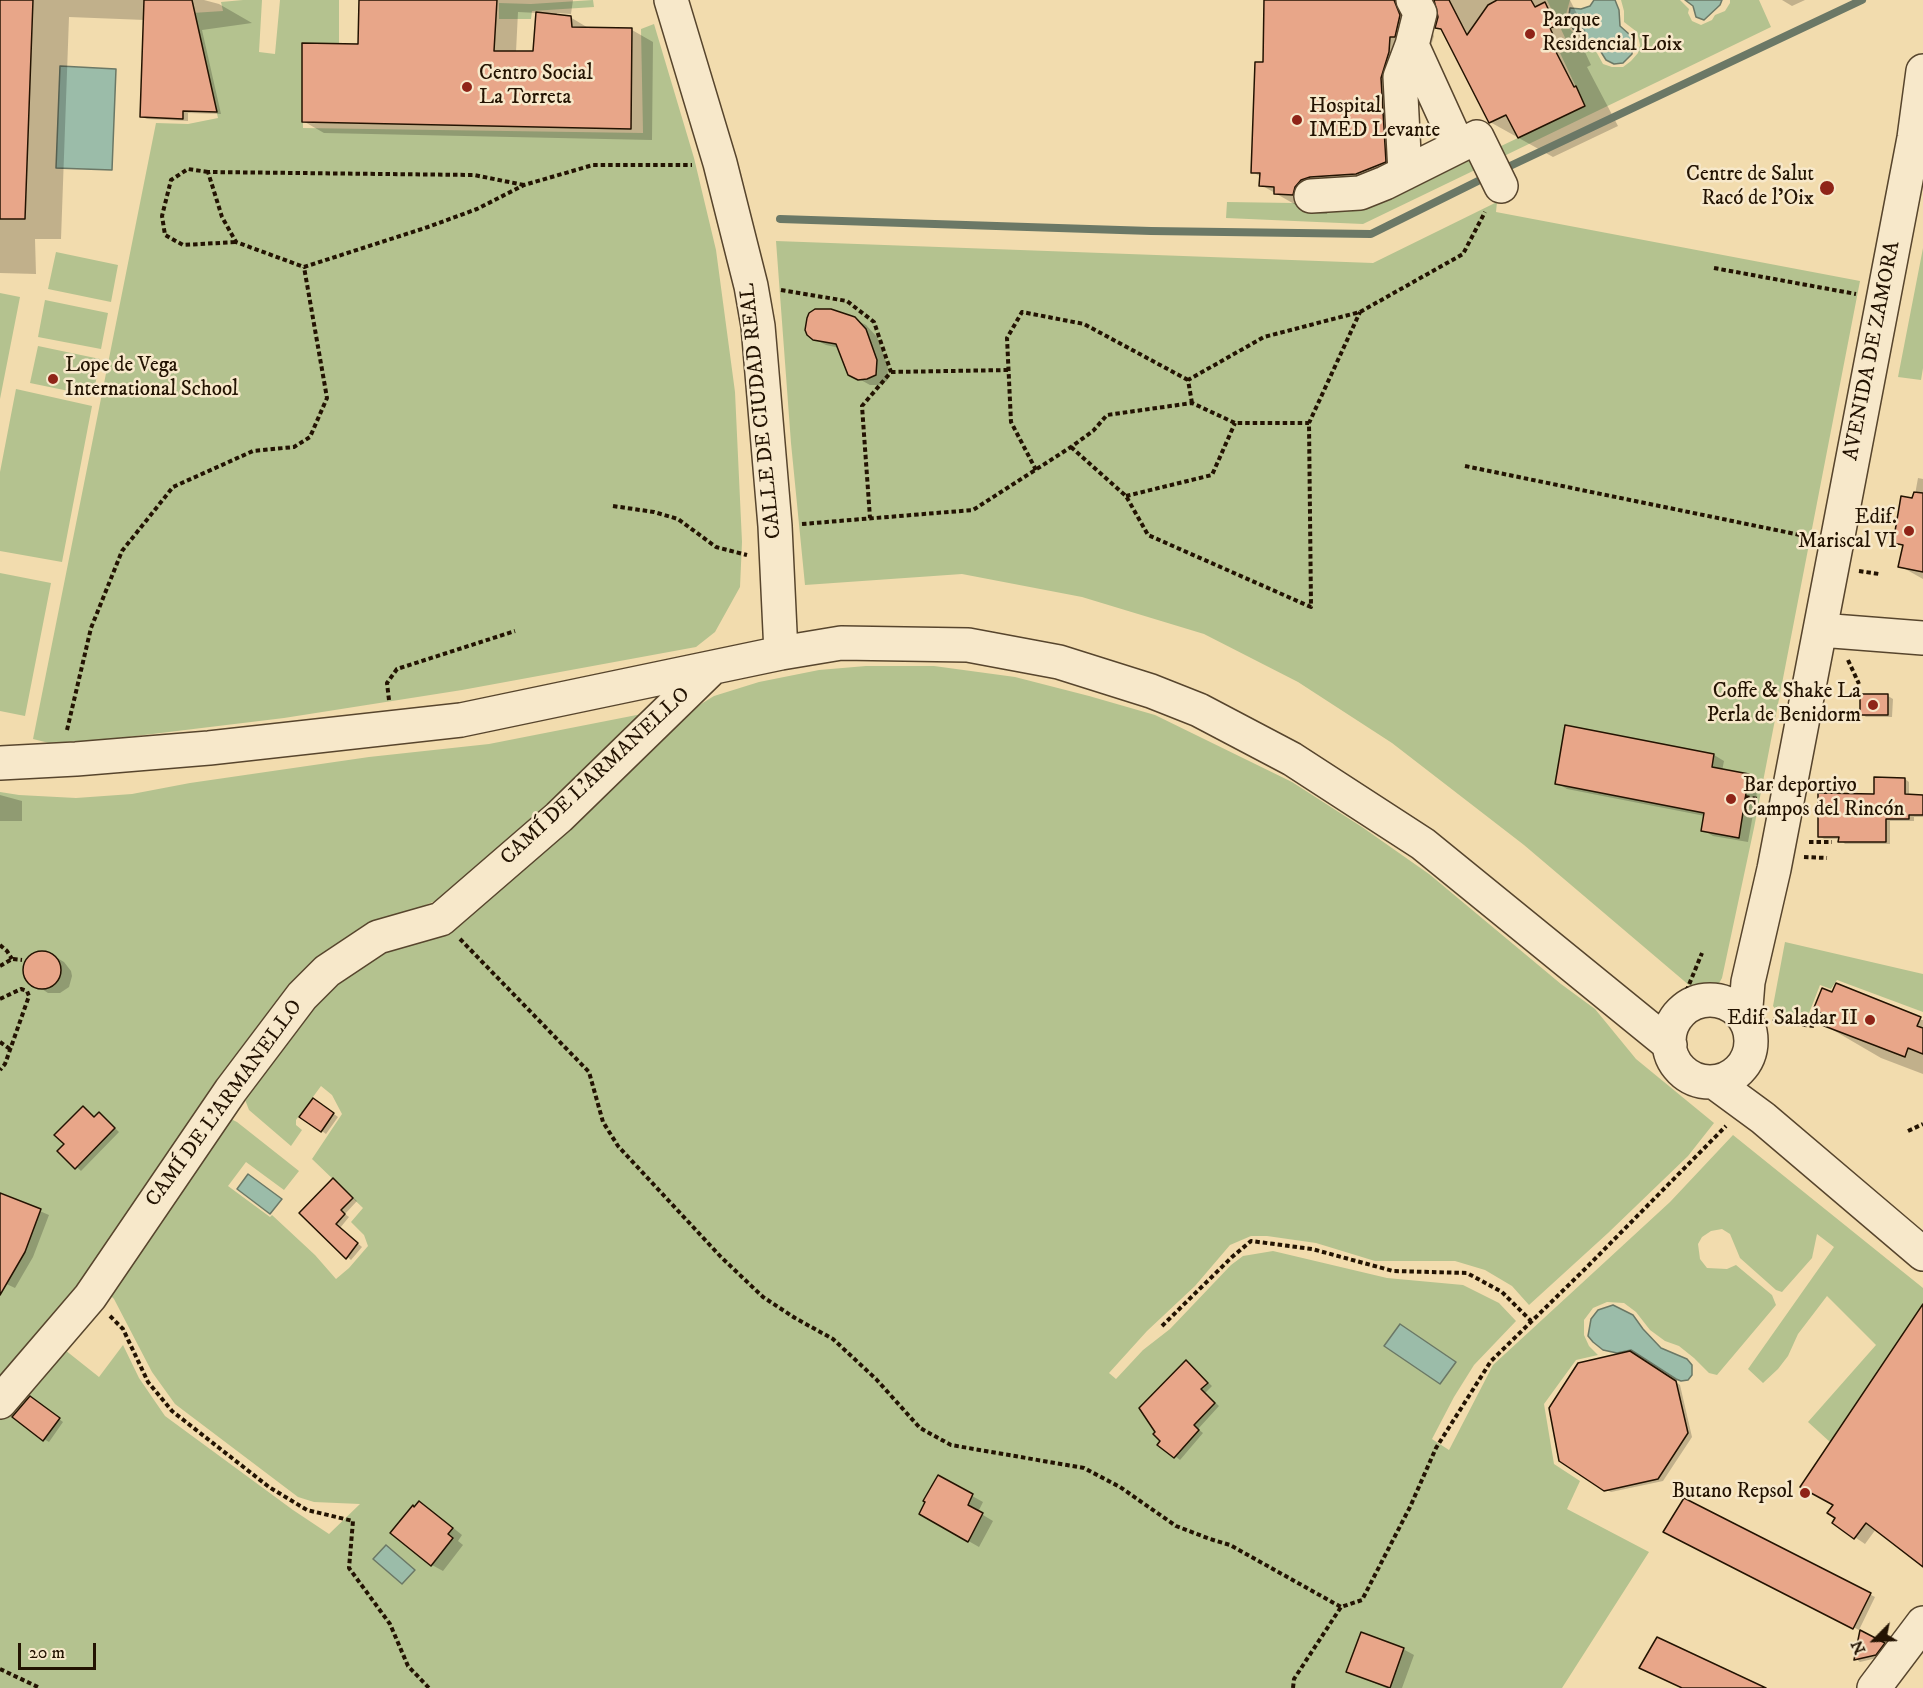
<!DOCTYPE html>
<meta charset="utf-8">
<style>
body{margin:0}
#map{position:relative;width:1923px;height:1688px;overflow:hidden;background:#f2dcae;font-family:"IM FELL DW Pica",serif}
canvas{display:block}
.north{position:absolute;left:1845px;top:1610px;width:60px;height:60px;-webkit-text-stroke:4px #f7e8ca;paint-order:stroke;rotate:246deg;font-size:16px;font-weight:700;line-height:24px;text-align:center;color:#231302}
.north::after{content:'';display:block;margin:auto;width:21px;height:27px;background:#231302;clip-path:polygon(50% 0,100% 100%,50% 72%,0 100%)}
.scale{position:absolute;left:18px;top:1643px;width:78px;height:27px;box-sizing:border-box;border:3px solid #231302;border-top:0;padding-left:8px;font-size:18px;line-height:21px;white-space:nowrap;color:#231302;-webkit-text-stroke:4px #f7e8ca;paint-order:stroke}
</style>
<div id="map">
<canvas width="1923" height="1688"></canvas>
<div class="north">N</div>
<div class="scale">20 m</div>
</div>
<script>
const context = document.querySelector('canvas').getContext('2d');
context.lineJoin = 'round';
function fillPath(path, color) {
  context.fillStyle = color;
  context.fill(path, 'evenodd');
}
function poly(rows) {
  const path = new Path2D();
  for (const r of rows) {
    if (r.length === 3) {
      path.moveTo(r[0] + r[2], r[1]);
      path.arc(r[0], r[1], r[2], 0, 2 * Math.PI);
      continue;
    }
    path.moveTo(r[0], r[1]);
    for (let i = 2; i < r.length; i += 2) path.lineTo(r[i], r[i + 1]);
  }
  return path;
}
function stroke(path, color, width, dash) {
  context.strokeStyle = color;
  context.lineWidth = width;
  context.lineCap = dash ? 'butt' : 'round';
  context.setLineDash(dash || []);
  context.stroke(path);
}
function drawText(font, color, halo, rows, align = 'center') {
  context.font = font + ' "IM FELL DW Pica",serif';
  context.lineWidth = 5;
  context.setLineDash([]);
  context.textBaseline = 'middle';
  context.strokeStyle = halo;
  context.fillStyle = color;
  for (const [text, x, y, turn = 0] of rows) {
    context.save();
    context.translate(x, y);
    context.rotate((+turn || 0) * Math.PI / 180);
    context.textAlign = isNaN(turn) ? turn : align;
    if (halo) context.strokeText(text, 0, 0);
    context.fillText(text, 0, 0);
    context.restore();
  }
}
const green = poly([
 [243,0,262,0,259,52,275,54,280,0,339,0,339,44,302,43,303,128,643,133,641,29,654,24,694,158,716,250,735,392,742,542,740,587,715,632,696,647,462,690,284,718,103,740,49,743,33,739,156,123,188,124,218,118,201,41,192,13,223,11,221,2],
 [593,0,594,7,532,11,531,19,499,19,499,3,531,4],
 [1547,0,1570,0,1565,18,1569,28,1578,38,1592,44,1603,64,1612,67,1623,67,1631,61,1638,53,1640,45,1637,32,1624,22,1624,11,1621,0,1680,0,1689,9,1688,13,1692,21,1701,25,1712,20,1715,15,1725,11,1730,3,1730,0,1759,0,1771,27,1504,156,1499,147,1585,106,1560,53,1570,48],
 [1467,154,1475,170,1363,224,1226,218,1227,202,1359,204],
 [1497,202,1496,212,1860,281,1754,828,1722,978,1718,985,1708,990,1697,992,1690,986,1524,845,1392,743,1298,682,1204,634,1082,597,962,574,805,585,791,443,776,241,1373,263],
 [1923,248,1923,368,1921,380,1898,377],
 [56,252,118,265,111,302,48,289],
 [0,293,20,297,0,399],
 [45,300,108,313,101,349,38,337],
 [38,346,100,359,93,396,30,383],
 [16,389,92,406,62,562,0,551,0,472],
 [0,573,51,583,25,716,0,711],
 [866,666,934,666,1015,677,1089,696,1155,715,1292,782,1362,827,1429,874,1561,984,1595,1009,1636,1059,1714,1123,1688,1156,1608,1233,1529,1305,1512,1286,1485,1270,1455,1261,1375,1261,1316,1243,1267,1236,1251,1236,1230,1245,1195,1286,1147,1331,1109,1373,1116,1379,1143,1350,1170,1329,1231,1265,1243,1256,1273,1251,1387,1278,1463,1285,1499,1303,1516,1321,1474,1365,1454,1397,1432,1439,1449,1450,1493,1365,1670,1202,1733,1135,1923,1288,1923,1304,1830,1442,1808,1422,1876,1345,1827,1296,1798,1334,1788,1356,1778,1369,1763,1383,1748,1369,1834,1247,1817,1234,1812,1258,1782,1292,1776,1290,1740,1258,1730,1234,1722,1229,1711,1231,1702,1237,1698,1244,1700,1259,1707,1268,1727,1269,1736,1265,1772,1295,1776,1305,1717,1375,1709,1373,1694,1358,1679,1346,1665,1341,1650,1330,1636,1312,1624,1303,1607,1302,1593,1308,1584,1320,1584,1335,1589,1346,1598,1355,1576,1360,1544,1404,1554,1464,1580,1481,1567,1509,1649,1552,1562,1688,0,1688,0,1417,65,1350,99,1377,123,1345,139,1378,165,1416,293,1510,329,1534,360,1504,314,1502,298,1497,175,1404,152,1372,114,1299,106,1291,231,1119,237,1122,299,1171,284,1190,246,1162,228,1186,270,1217,272,1215,315,1255,336,1279,349,1268,368,1246,364,1235,351,1222,363,1208,312,1159,342,1114,332,1095,321,1086,296,1120,296,1125,302,1130,291,1146,249,1110,244,1097,333,981,675,720,714,696,759,682,819,670],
 [652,712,462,890,372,927,90,1280,0,1387,0,792,19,795,76,798,132,794,190,783,369,757,489,744],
 [1785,942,1923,974,1923,1012,1837,980,1831,989,1820,985,1806,1021,1783,1018,1773,1006]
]);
const water = poly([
 [1594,0,1615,0,1619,10,1620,26,1629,34,1633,40,1632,54,1623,63,1614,64,1606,60,1596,44,1579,34,1573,29,1569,15,1570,8,1581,9,1590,6,1594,0],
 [1685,0,1722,0,1720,5,1704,20,1696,17,1693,6,1685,0],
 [60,66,116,69,112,170,56,168,60,66],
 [248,1174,282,1199,270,1214,237,1189,248,1174],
 [1613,1305,1633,1315,1643,1329,1661,1348,1687,1359,1692,1365,1692,1375,1688,1380,1681,1381,1676,1379,1631,1350,1617,1353,1603,1350,1593,1342,1588,1336,1591,1319,1598,1310,1613,1305],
 [1400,1324,1456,1362,1440,1384,1384,1346,1400,1324],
 [386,1545,415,1570,402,1584,373,1559,386,1545]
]);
const shadow = poly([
 [0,0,204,0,219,4,252,23,202,30,221,114,188,113,188,121,147,119,142,117,145,20,69,17,61,239,35,239,36,274,0,273],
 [361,0,573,0,571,14,557,13,556,16,570,17,590,29,632,30,653,42,652,140,324,133,303,121,359,45],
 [518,12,538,13,535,53,516,52],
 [1266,0,1570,0,1587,34,1584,36,1589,45,1583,48,1591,65,1587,67,1618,126,1553,157,1490,122,1444,31,1437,28,1440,17,1438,3,1431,10,1428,20,1434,36,1415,98,1419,181,1328,207,1327,214,1310,213,1261,185,1261,177,1253,172,1264,64],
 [1782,0,1805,0,1792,6],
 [854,319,866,325,877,337,888,367,887,381,879,385,870,385,850,374,840,348,826,345,814,339],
 [1918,478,1923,479,1923,579,1900,566,1904,547,1895,542,1914,500],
 [1888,696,1893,699,1892,717,1866,717,1861,714],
 [1567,727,1714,755,1724,761,1722,771,1749,775,1759,781,1748,842,1713,836,1703,830,1705,816,1567,789,1557,783],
 [1905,779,1909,782,1909,796,1923,796,1923,817,1914,817,1914,821,1890,821,1890,844,1845,844,1840,839,1824,839,1819,836,1876,796],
 [0,795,22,801,22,821,0,821],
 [41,952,52,955,64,962,71,971,72,976,69,987,60,993,48,993,27,979,24,973,26,961,36,953],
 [1815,1009,1923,1020,1923,1074,1881,1058,1821,1023,1825,1015],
 [318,1102,338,1117,326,1134,322,1131],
 [83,1108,95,1118,99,1114,104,1117,119,1132,81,1171,60,1151,66,1144],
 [334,1180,357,1201,345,1214,349,1217,340,1228,362,1247,351,1260,301,1213],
 [2,1195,49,1215,33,1257,15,1288,0,1281,0,1201],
 [1923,1320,1923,1564,1876,1529,1865,1544,1834,1523],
 [1636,1356,1680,1385,1692,1437,1663,1481,1611,1492,1605,1489],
 [1186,1362,1212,1386,1205,1393,1219,1406,1198,1429,1203,1433,1180,1460,1160,1444,1163,1441],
 [35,1401,63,1422,49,1442,44,1439],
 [938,1477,983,1502,978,1512,993,1521,979,1547,921,1514],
 [1684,1500,1875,1597,1859,1630,1665,1531],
 [420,1503,430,1509,462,1535,458,1541,463,1545,443,1571,432,1565,415,1508],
 [1861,1632,1889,1647,1881,1657,1860,1662,1856,1659],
 [1403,1649,1414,1655,1402,1688,1386,1688,1348,1671]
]);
const stream = poly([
 [1510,166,1862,0],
 [780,219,1151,231,1371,234,1478,181]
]);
const building = poly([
 [0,0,33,0,25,219,0,219,0,0],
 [144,0,192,0,217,112,183,111,183,119,140,117,144,0],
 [359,0,497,0,494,51,533,51,536,12,571,16,572,27,632,28,631,129,302,122,302,43,358,44,359,0],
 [1264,0,1394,0,1400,15,1395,37,1390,37,1389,52,1381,78,1386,162,1356,174,1310,177,1301,180,1295,187,1293,195,1274,194,1274,187,1259,186,1260,173,1251,173,1255,62,1263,62,1264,0],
 [1434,0,1449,0,1467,35,1488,5,1497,0,1531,0,1535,7,1545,2,1556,26,1550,28,1558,46,1554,48,1574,87,1576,86,1585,106,1518,138,1506,115,1489,123,1441,29,1435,28,1438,17,1434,0],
 [815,309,831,309,855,317,866,329,877,360,876,375,867,379,858,380,848,375,836,344,813,340,807,335,805,330,807,318,809,313,815,309],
 [1914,492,1923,493,1923,572,1898,567,1903,545,1893,543,1901,496,1912,498,1914,492],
 [1860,694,1888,694,1888,715,1860,715,1860,694],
 [1565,725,1714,754,1712,767,1749,774,1739,838,1701,831,1704,813,1555,784,1565,725],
 [1874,777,1905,778,1905,794,1923,795,1923,815,1909,815,1909,819,1886,819,1886,842,1838,842,1839,837,1818,837,1818,793,1874,794,1874,777],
 [42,970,19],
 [1836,983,1921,1017,1917,1026,1923,1028,1923,1054,1908,1048,1905,1057,1819,1024,1824,1014,1813,1010,1822,988,1832,992,1836,983],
 [313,1098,334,1113,321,1132,299,1117,313,1098],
 [83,1106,94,1117,99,1112,115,1128,75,1169,57,1151,64,1144,54,1135,83,1106],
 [333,1178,353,1198,341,1210,345,1214,336,1224,358,1243,346,1259,299,1213,333,1178],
 [0,1193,41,1209,25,1252,0,1295,0,1193],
 [1923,1304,1923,1567,1866,1523,1854,1539,1832,1523,1835,1518,1827,1513,1833,1505,1800,1487,1923,1304],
 [1630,1351,1676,1381,1688,1433,1658,1479,1604,1491,1559,1461,1549,1408,1578,1363,1630,1351],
 [1186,1360,1208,1383,1201,1389,1215,1403,1194,1425,1199,1430,1174,1458,1157,1445,1160,1441,1153,1434,1155,1432,1139,1408,1186,1360],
 [30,1396,60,1418,43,1441,12,1417,30,1396],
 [938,1475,973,1494,968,1505,983,1513,968,1542,919,1514,925,1502,923,1501,938,1475],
 [1684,1498,1871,1593,1853,1629,1663,1532,1684,1498],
 [419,1501,453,1528,448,1534,453,1538,431,1566,390,1533,413,1505,414,1507,419,1501],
 [1860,1630,1885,1643,1876,1655,1854,1660,1860,1630],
 [1361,1632,1404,1648,1390,1688,1346,1672,1361,1632],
 [1657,1637,1766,1688,1682,1688,1639,1668,1657,1637]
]);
const path = poly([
 [208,172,188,169,171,180,162,216,165,235,183,245,236,242],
 [524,185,474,175,208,172,222,217,236,242,304,267,428,227,477,209,524,185,593,165,692,165],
 [1714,268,1856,294],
 [781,290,847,301,874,322,891,372,862,406,870,518],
 [891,372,1009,370],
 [1192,403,1188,380,1264,337,1360,312,1463,254,1485,212],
 [1071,447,1126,496,1148,535,1311,607,1309,423,1360,312],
 [1465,466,1810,537],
 [1036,470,1011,422,1007,338,1022,312,1084,324,1188,380],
 [1126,496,1212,475,1235,423],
 [613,506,654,512,678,519,716,547,747,555],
 [802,524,973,510,1071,447,1093,431,1107,415,1192,403,1235,423,1309,423],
 [1859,571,1879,574],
 [1848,660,1859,684],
 [389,700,387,683,397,669,515,631],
 [67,730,91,628,122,551,173,487,253,451,294,447,310,437,327,398,304,267],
 [1745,797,1758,799],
 [1809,842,1832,842],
 [1804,857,1827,858],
 [460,939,589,1072,603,1122,618,1146,721,1257,763,1297,795,1318,833,1339,876,1379,920,1428,951,1445,1084,1468,1120,1487,1176,1526,1210,1539,1230,1545,1341,1607],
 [0,945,7,951,12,959],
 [0,966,12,959,22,960],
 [0,999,21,989,27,991,29,996,5,1064,0,1070],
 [1693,1004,1686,992,1702,953],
 [1773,1019,1780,1022,1814,1026],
 [0,1042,10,1049],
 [1668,1075,1685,1090],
 [1908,1131,1923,1124],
 [110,1316,123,1329,148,1382,172,1411,269,1487,307,1510,353,1521,349,1568,390,1624,408,1666,429,1688],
 [1162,1326,1232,1257,1251,1241,1312,1249,1393,1271,1467,1273,1502,1292,1531,1321],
 [0,1669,40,1688],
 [1293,1688,1294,1679,1341,1607,1362,1600,1410,1507,1436,1448,1491,1361,1584,1270,1726,1126]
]);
const minor = poly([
 [671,0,720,163,751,286,758,326,775,526,781,653],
 [1413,0,1420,13,1412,45,1458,146],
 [1405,173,1400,77,1412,45],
 [1311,196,1360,193,1385,183,1477,137,1501,186],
 [1820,630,1923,638],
 [0,763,76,759,209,748,461,720,781,653,841,643,968,645,1059,662,1151,691,1199,710,1292,759,1423,844,1670,1045],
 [1710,1041,41],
 [1745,1019,1748,982,1774,869,1837,541,1914,138,1923,71],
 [1714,1082,1763,1118,1923,1254],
 [0,1402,90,1297,231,1090,302,996,327,971,378,937,441,919,559,817,711,669],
 [1874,1688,1923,1623]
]);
const markers = [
 [1530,34,6,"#8f2418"],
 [467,87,6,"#8f2418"],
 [1297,120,6,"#8f2418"],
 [1827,188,8,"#8f2418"],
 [53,379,6,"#8f2418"],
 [1909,531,6,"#8f2418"],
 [1873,705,6,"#8f2418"],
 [1731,799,6,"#8f2418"],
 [1870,1020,6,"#8f2418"],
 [1805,1493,6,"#8f2418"]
];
const poiNames = [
 ["Parque",1542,22],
 ["Residencial Loix",1542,46],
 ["Centro Social",479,75],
 ["La Torreta",479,99],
 ["Hospital",1309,108],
 ["IMED Levante",1309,132],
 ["Centre de Salut",1814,176,"right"],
 ["Racó de l'Oix",1814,200,"right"],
 ["Lope de Vega",65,367],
 ["International School",65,391],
 ["Edif.",1897,519,"right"],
 ["Mariscal VI",1897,543,"right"],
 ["Coffe & Shake La",1861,693,"right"],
 ["Perla de Benidorm",1861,717,"right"],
 ["Bar deportivo",1743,787],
 ["Campos del Rincón",1743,811],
 ["Edif. Saladar II",1858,1020,"right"],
 ["Butano Repsol",1793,1493,"right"]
];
const streetNames = [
 ["AVENIDA DE ZAMORA",1873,351,-79],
 ["CALLE DE CIUDAD REAL",762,411,-96],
 ["CAMÍ DE L'ARMANELLO",596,777,-43],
 ["CAMÍ DE L'ARMANELLO",225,1104,-54]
];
fillPath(green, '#b4c28f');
fillPath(water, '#9bbca9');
stroke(water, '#6b7866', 1.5);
fillPath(shadow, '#0003');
stroke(stream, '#6b7866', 8);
fillPath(building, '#e8a689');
stroke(building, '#231302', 1.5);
stroke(minor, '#57452d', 36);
stroke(path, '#231302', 4, [4.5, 3]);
stroke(minor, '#f7e8ca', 33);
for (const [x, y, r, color] of markers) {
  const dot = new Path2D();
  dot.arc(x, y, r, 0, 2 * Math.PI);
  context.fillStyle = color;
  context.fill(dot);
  stroke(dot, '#f7e8ca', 2);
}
drawText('21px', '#231302', '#f7e8ca', poiNames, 'left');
drawText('21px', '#231302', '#f7e8ca', streetNames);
</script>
